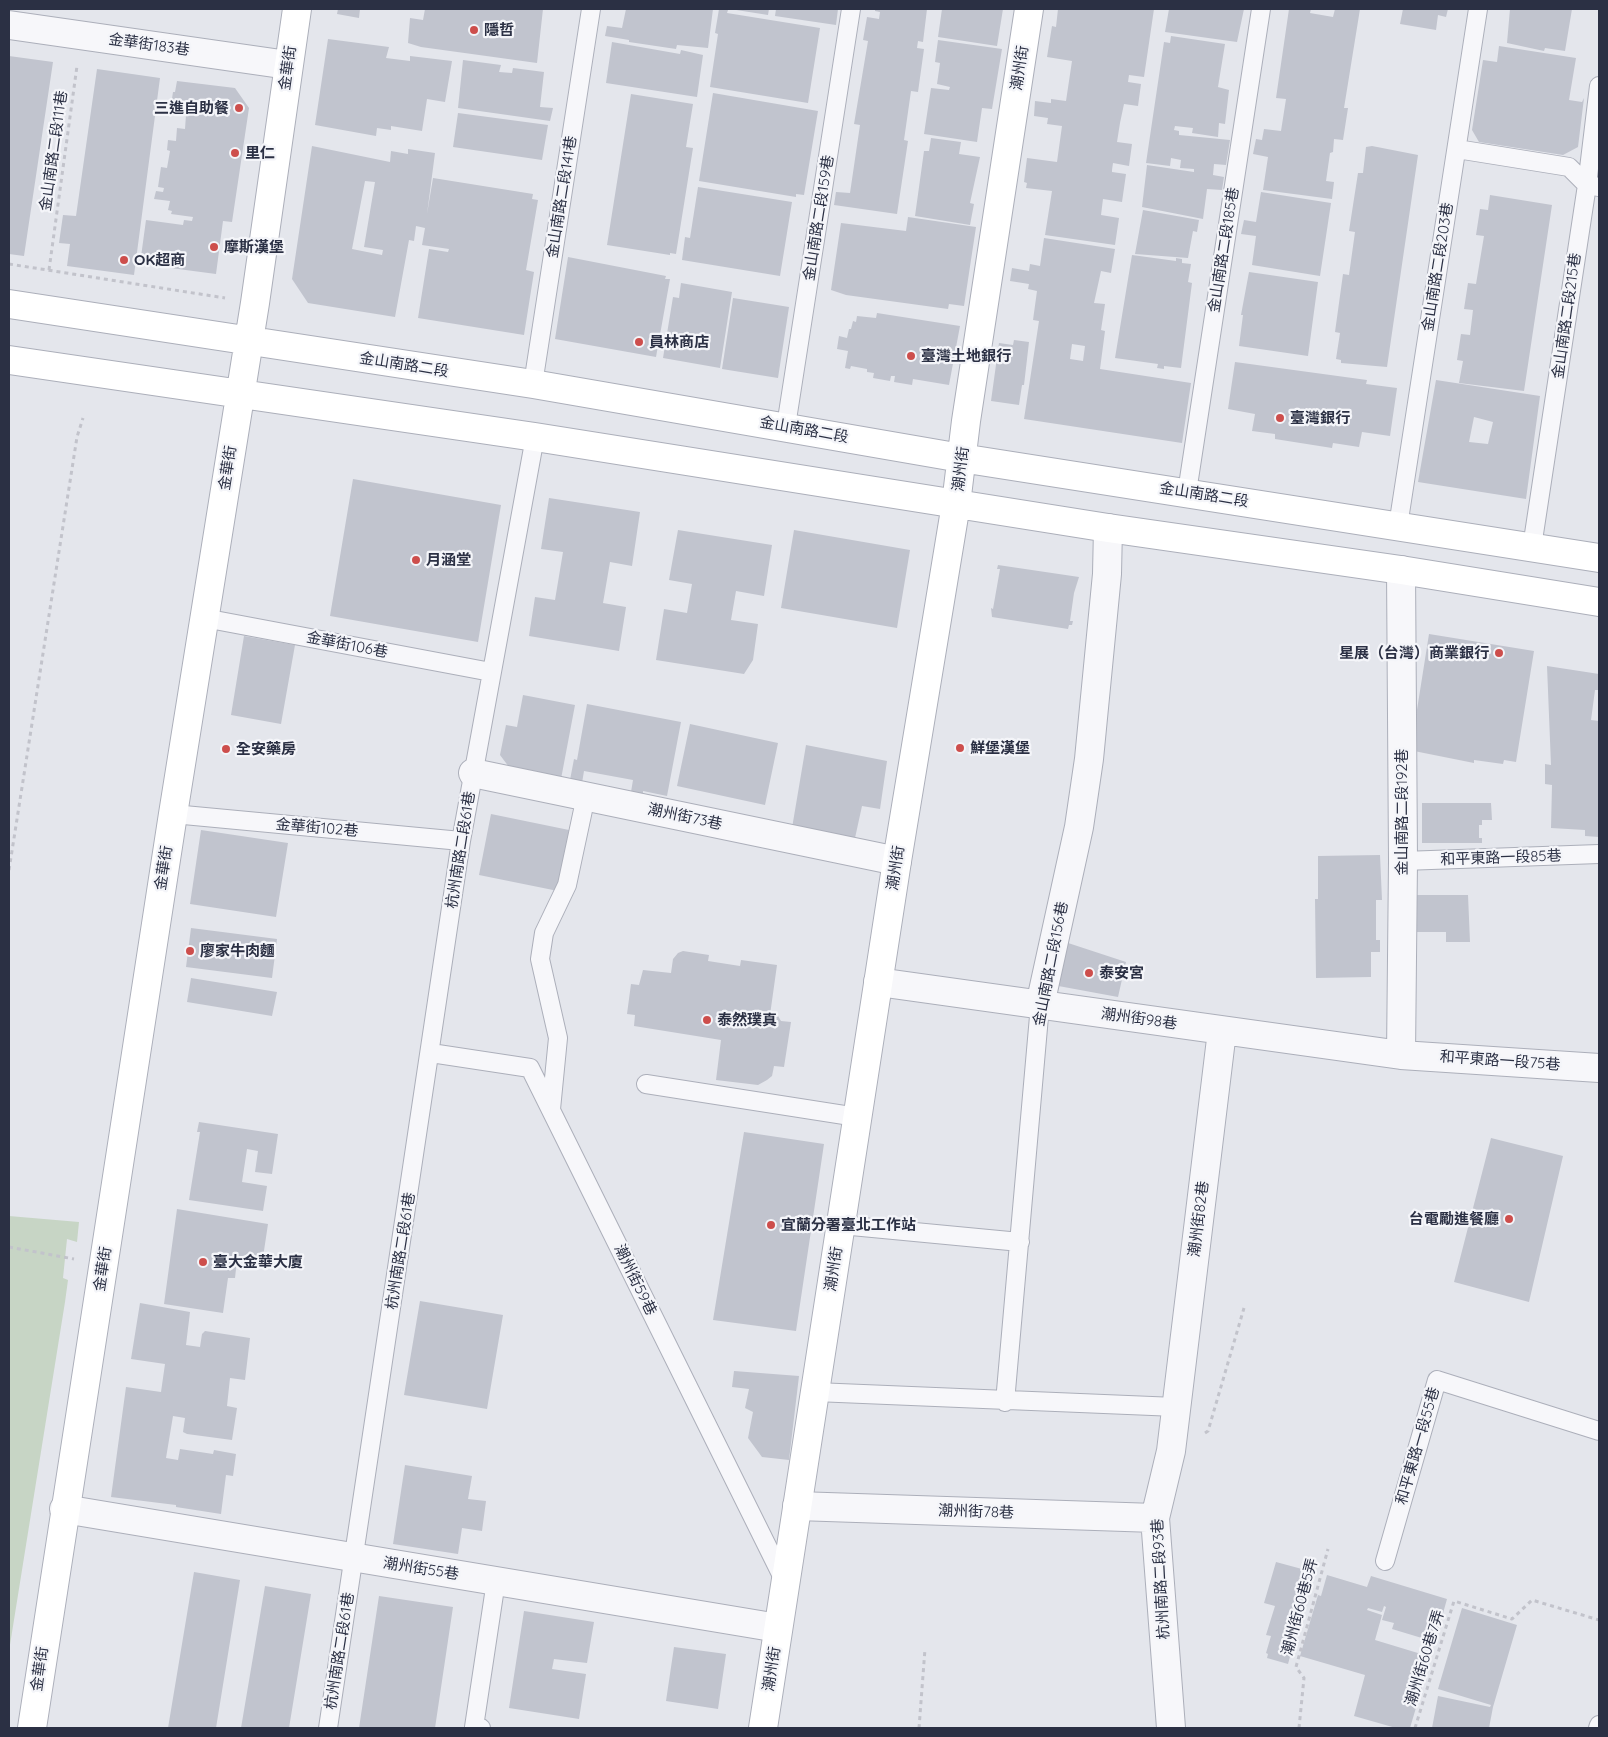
<!DOCTYPE html>
<meta charset="utf-8">
<style>
body{margin:0}
#map{position:relative;width:1608px;height:1737px;overflow:hidden;background:#e4e6ec;font-family:Quicksand,sans-serif}
canvas{display:block}
.frame{position:absolute;inset:0;border:10px solid #2b3044;pointer-events:none}
</style>
<div id="map">
<canvas width="1608" height="1737"></canvas>
<div class="frame"></div>
</div>
<script>
const context = document.querySelector('canvas').getContext('2d');
context.lineJoin = 'round';
function fillPath(path, color) {
  context.fillStyle = color;
  context.fill(path, 'evenodd');
}
function poly(rows) {
  const path = new Path2D();
  for (const r of rows) {
    path.moveTo(r[0], r[1]);
    for (let i = 2; i < r.length; i += 2) path.lineTo(r[i], r[i + 1]);
  }
  return path;
}
function stroke(path, color, width, dash) {
  context.strokeStyle = color;
  context.lineWidth = width;
  context.lineCap = dash ? 'butt' : 'round';
  context.setLineDash(dash || []);
  context.stroke(path);
}
function drawText(font, color, halo, rows, align = 'center') {
  context.font = font + ' Quicksand,"Noto Sans TC",sans-serif';
  context.lineWidth = 4.5;
  context.setLineDash([]);
  context.textBaseline = 'middle';
  context.strokeStyle = halo;
  context.fillStyle = color;
  for (const [text, x, y, turn = 0] of rows) {
    context.save();
    context.translate(x, y);
    context.rotate((+turn || 0) * Math.PI / 180);
    context.textAlign = isNaN(turn) ? turn : align;
    if (halo) context.strokeText(text, 0, 0);
    context.fillText(text, 0, 0);
    context.restore();
  }
}
const green = poly([
 [9,1216,79,1222,77,1242,67,1239,63,1278,68,1280,65,1302,9,1651]
]);
const building = poly([
 [338,9,360,9,359,18,337,14],
 [425,9,543,9,537,63,421,47,408,43,410,18,423,20],
 [626,9,713,9,708,48,677,45,676,49,629,42,629,40,605,36,607,26,622,28],
 [719,9,728,10,727,13,820,28,808,103,710,87,718,34,715,33],
 [730,9,769,9,768,15],
 [776,9,838,9,836,25,775,16],
 [875,9,927,9,923,42,918,41,917,48,924,49,918,92,911,91,904,140,908,141,897,214,834,205,836,192,850,193,860,125,854,124,868,41,863,40,867,17,879,19,880,12,875,11],
 [942,9,1003,9,997,46,938,37],
 [1058,9,1154,9,1144,77,1129,75,1128,82,1141,84,1138,106,1124,104,1120,123,1117,142,1132,144,1129,166,1113,163,1112,170,1112,172,1126,174,1122,202,1103,199,1101,215,1119,218,1115,245,1045,235,1052,191,1026,188,1027,183,1024,182,1027,158,1057,162,1062,126,1047,124,1048,118,1034,116,1035,101,1051,103,1051,99,1066,101,1072,61,1047,57,1052,26,1056,27],
 [1169,9,1244,9,1237,42,1165,32],
 [1289,9,1311,9,1310,13,1333,17,1335,9,1360,9,1344,108,1348,108,1343,140,1334,139,1333,152,1330,153,1326,181,1334,182,1332,199,1263,190,1268,157,1253,154,1256,139,1262,140,1264,129,1281,131,1286,99,1276,98],
 [1403,9,1448,9,1446,17,1438,15,1436,30,1400,24],
 [1510,9,1572,9,1565,51,1545,48,1544,51,1507,43],
 [1171,36,1225,44,1218,87,1214,86,1229,90,1225,124,1219,123,1218,137,1192,133,1193,128,1175,126,1174,130,1179,131,1179,135,1230,140,1226,165,1214,164,1213,175,1224,177,1222,190,1207,189,1203,219,1142,207,1147,165,1194,172,1194,169,1180,168,1181,160,1171,158,1170,166,1146,163,1164,42,1170,43],
 [328,39,389,47,386,58,410,61,410,56,452,61,445,102,427,99,422,131,391,126,391,130,377,128,376,136,315,125],
 [938,40,1002,49,992,109,982,108,977,142,924,134,931,88,949,90,950,87,937,84,940,63,935,62],
 [612,42,680,54,681,50,703,55,697,97,606,83],
 [1499,46,1576,58,1569,100,1582,102,1584,98,1578,147,1563,155,1479,142,1472,130,1483,60,1497,62],
 [9,56,53,62,24,256,9,254],
 [463,60,501,65,499,72,512,73,513,68,544,72,540,107,553,108,550,121,458,108],
 [97,69,160,78,134,275,67,266,70,244,59,243,63,215,76,216],
 [177,81,235,88,249,108,232,222,223,221,216,274,140,264,146,220,183,225,184,220,192,221,193,217,171,214,172,211,168,210,170,201,154,199,156,191,163,192,164,188,158,187,161,167,167,168,170,151,167,150,168,140,176,141,177,128,185,129,186,115,170,112,173,92,175,92],
 [713,93,818,111,804,195,796,194,796,197,699,181],
 [631,94,693,104,686,147,693,148,676,254,670,253,670,255,607,245],
 [458,113,548,125,542,160,453,147],
 [931,138,961,142,959,154,980,157,970,203,974,204,970,225,915,216,924,151,929,151],
 [312,146,390,162,391,151,408,154,408,149,435,153,427,214,433,178,533,194,532,199,538,200,526,270,534,272,524,335,418,318,429,249,448,252,449,249,422,245,425,228,416,226,414,241,409,240,395,317,308,303,292,279],
 [365,181,375,182,364,247,383,250,382,255,352,249],
 [1372,146,1418,155,1387,367,1341,363,1341,360,1336,359,1340,333,1335,332,1343,274,1349,275,1355,232,1349,231,1358,173,1363,173,1366,147],
 [698,187,792,202,780,276,682,260,685,237,690,238],
 [1261,192,1331,203,1320,276,1252,265,1256,236,1241,234,1244,220,1256,222],
 [1490,195,1552,205,1524,391,1459,383,1463,361,1457,360,1461,334,1470,335,1473,310,1464,309,1468,283,1476,284,1484,236,1476,235,1480,209,1488,210],
 [1143,210,1199,220,1197,232,1193,231,1188,258,1135,254],
 [908,217,976,227,964,306,949,304,948,309,846,295,831,290,841,223,906,231],
 [1044,238,1115,249,1111,273,1101,271,1094,303,1105,304,1101,330,1105,331,1100,369,1191,383,1182,443,1024,419,1039,321,1033,320,1037,291,1028,289,1029,284,1010,281,1012,268,1029,271,1030,264,1040,266],
 [1072,344,1085,346,1083,361,1070,359],
 [1132,255,1176,261,1176,258,1182,259,1182,263,1191,264,1188,282,1192,283,1181,368,1164,366,1164,369,1157,368,1158,364,1115,358],
 [568,257,666,276,665,279,670,279,656,357,555,339],
 [1249,272,1318,282,1308,356,1239,346,1243,315,1241,315],
 [681,283,732,292,720,368,663,358,673,297,679,298],
 [733,298,789,307,778,378,722,369],
 [877,313,960,326,949,385,913,379,912,385,894,382,895,376,891,376,890,381,873,378,874,373,867,372,867,369,851,366,850,369,845,368,848,351,837,349,839,336,847,338,849,329,851,329,853,321,856,322,857,316,876,318],
 [1014,340,1029,342,1024,385,1022,385,1019,405,991,401,999,343,1013,345],
 [1235,362,1367,380,1366,384,1397,388,1390,436,1362,432,1359,447,1333,443,1332,448,1275,439,1275,434,1252,431,1255,414,1228,409],
 [1436,380,1540,396,1526,499,1418,482],
 [1474,417,1493,422,1488,444,1469,442],
 [353,479,501,505,478,642,330,616],
 [549,498,640,512,632,566,610,562,603,603,626,607,619,651,529,636,535,597,555,600,563,552,541,549],
 [678,530,772,545,764,596,736,591,731,620,758,624,753,660,744,674,656,660,664,609,687,613,692,584,669,580],
 [794,530,910,550,897,628,781,608],
 [998,565,1079,577,1074,593,1070,621,1073,621,1072,625,1069,625,1068,629,992,617,991,608,993,609,1000,569,997,569],
 [1429,634,1534,651,1516,762,1504,760,1503,764,1474,760,1474,763,1414,751,1417,736,1413,735],
 [244,636,295,645,281,724,231,715],
 [1547,666,1599,674,1599,690,1595,690,1591,720,1599,721,1599,837,1585,836,1585,830,1551,828,1552,785,1545,784,1545,764,1551,765],
 [523,695,575,705,561,779,509,767,500,755,506,725,517,727],
 [587,704,681,722,667,796,643,791,643,795,631,792,633,780,584,771,582,783,570,780,574,759,577,760],
 [690,724,778,743,765,805,677,786],
 [806,745,887,761,880,809,862,806,855,838,792,828],
 [1422,803,1491,803,1492,820,1482,820,1482,825,1479,825,1479,838,1482,838,1482,843,1422,843],
 [491,814,569,830,558,891,479,875],
 [201,830,288,843,276,917,190,904],
 [1380,855,1382,900,1376,900,1376,940,1380,940,1380,952,1371,952,1371,977,1316,978,1315,899,1318,899,1318,856],
 [1416,895,1468,895,1470,942,1446,942,1446,932,1417,932],
 [191,928,277,939,272,978,186,967],
 [1062,941,1126,962,1118,997,1053,985],
 [683,951,709,955,708,961,740,966,741,960,777,965,770,1015,778,1016,781,1021,791,1022,784,1067,774,1066,772,1076,767,1080,758,1085,716,1080,721,1040,634,1026,635,1015,627,1014,631,984,639,985,643,970,671,973,673,959,678,953],
 [191,978,277,992,272,1016,187,1002],
 [199,1122,278,1134,272,1174,255,1172,258,1151,247,1149,242,1182,267,1186,263,1211,189,1200,200,1132,197,1132],
 [744,1132,824,1144,796,1331,713,1320],
 [1491,1138,1563,1156,1529,1302,1454,1282],
 [177,1209,268,1224,262,1264,237,1260,235,1278,228,1278,223,1313,164,1304],
 [420,1301,503,1315,487,1409,404,1395],
 [140,1303,190,1312,186,1345,200,1347,202,1334,205,1331,250,1338,245,1380,230,1378,227,1406,237,1408,232,1440,187,1434,183,1432,185,1418,173,1416,166,1458,178,1460,180,1449,213,1454,214,1450,236,1454,233,1476,226,1475,221,1514,176,1507,176,1505,111,1497,126,1387,161,1392,165,1364,131,1359],
 [734,1371,799,1376,789,1460,762,1457,748,1438,753,1412,745,1408,749,1389,732,1387],
 [405,1465,472,1476,468,1499,486,1501,482,1531,462,1528,458,1554,393,1544],
 [1276,1562,1313,1572,1288,1664,1267,1658,1268,1654,1266,1653,1271,1636,1266,1635,1275,1606,1264,1603],
 [194,1572,240,1580,216,1728,168,1728],
 [1327,1575,1367,1587,1371,1576,1447,1599,1435,1642,1392,1629,1394,1623,1382,1620,1386,1607,1384,1606,1382,1612,1368,1608,1367,1610,1382,1615,1375,1640,1431,1657,1410,1728,1396,1728,1354,1716,1365,1675,1300,1656,1318,1595,1321,1596],
 [265,1586,311,1594,289,1728,241,1728],
 [379,1596,453,1607,435,1728,359,1728],
 [1462,1608,1517,1625,1493,1707,1489,1728,1432,1728,1438,1696,1490,1707,1491,1705,1438,1689],
 [524,1611,594,1622,587,1663,554,1659,552,1669,586,1674,579,1719,509,1708],
 [674,1647,726,1654,718,1709,666,1701]
]);
const path = poly([
 [9,264,225,298],
 [49,270,77,66],
 [9,870,77,437,83,418],
 [9,1247,74,1259],
 [1205,1433,1208,1431,1244,1308],
 [919,1728,925,1649],
 [1299,1728,1304,1678,1296,1667,1328,1549],
 [1415,1728,1454,1601,1512,1619,1532,1600,1599,1620]
]);
const lane = poly([
 [1457,149,1569,167,1587,185,1599,187],
 [533,384,591,9],
 [786,426,851,9],
 [1187,492,1261,9],
 [1398,526,1478,9],
 [1532,547,1587,185,1599,86],
 [204,618,491,672],
 [173,814,461,841],
 [1403,861,1599,854],
 [431,1053,530,1068,785,1582],
 [646,1084,857,1117],
 [551,1109,558,1038,540,959,544,933,567,885,586,796],
 [841,1225,1020,1242],
 [815,1392,1176,1407],
 [1005,1402,1040,1005],
 [1385,1561,1437,1380,1599,1431],
 [328,1728,461,841,535,437],
 [481,1728,474,1727,496,1581],
 [1598,1728,1599,1725]
]);
const street = poly([
 [9,25,288,65],
 [1401,570,1403,861,1401,1055],
 [473,773,897,861],
 [878,982,1401,1055,1599,1068],
 [1040,1005,1079,827,1089,759,1107,574,1108,528],
 [797,1506,1155,1518],
 [64,1509,778,1628],
 [1171,1728,1155,1518,1171,1451,1222,1031]
]);
const secondary = poly([
 [9,304,533,384,961,458,1599,558],
 [9,360,535,437,1108,528,1401,570,1599,602],
 [32,1728,173,814,255,303,297,9],
 [763,1728,897,861,956,504,966,421,1029,9]
]);
const markers = [
 [474,30,5,"#cd4e4c"],
 [239,108,5,"#cd4e4c"],
 [235,153,5,"#cd4e4c"],
 [214,247,5,"#cd4e4c"],
 [124,260,5,"#cd4e4c"],
 [639,342,5,"#cd4e4c"],
 [911,356,5,"#cd4e4c"],
 [1280,418,5,"#cd4e4c"],
 [416,560,5,"#cd4e4c"],
 [1499,653,5,"#cd4e4c"],
 [960,748,5,"#cd4e4c"],
 [226,749,5,"#cd4e4c"],
 [190,951,5,"#cd4e4c"],
 [1089,973,5,"#cd4e4c"],
 [707,1020,5,"#cd4e4c"],
 [1509,1219,5,"#cd4e4c"],
 [771,1225,5,"#cd4e4c"],
 [203,1262,5,"#cd4e4c"]
];
const poiNames = [
 ["隱哲",484,30],
 ["三進自助餐",229,108,"right"],
 ["里仁",245,153],
 ["摩斯漢堡",224,247],
 ["OK超商",134,260],
 ["員林商店",649,342],
 ["臺灣土地銀行",921,356],
 ["臺灣銀行",1290,418],
 ["月涵堂",426,560],
 ["星展（台灣）商業銀行",1489,653,"right"],
 ["鮮堡漢堡",970,748],
 ["全安藥房",236,749],
 ["廖家牛肉麵",200,951],
 ["泰安宮",1099,973],
 ["泰然璞真",717,1020],
 ["台電勵進餐廳",1499,1219,"right"],
 ["宜蘭分署臺北工作站",781,1225],
 ["臺大金華大廈",213,1262]
];
const streetNames = [
 ["金華街183巷",149,45,8],
 ["金華街",288,68,-82],
 ["潮州街",1020,68,-81],
 ["金山南路二段111巷",54,151,-82],
 ["金山南路二段141巷",562,197,-81],
 ["金山南路二段159巷",819,218,-81],
 ["金山南路二段185巷",1224,250,-81],
 ["金山南路二段203巷",1438,267,-81],
 ["金山南路二段215巷",1567,316,-82],
 ["金山南路二段",404,365,9],
 ["金山南路二段",804,430,10],
 ["金華街",228,468,-81],
 ["潮州街",961,469,-83],
 ["金山南路二段",1204,495,9],
 ["金華街106巷",347,645,11],
 ["金山南路二段192巷",1402,812,-90],
 ["潮州街73巷",685,817,12],
 ["金華街102巷",317,828,5],
 ["杭州南路二段61巷",461,850,-81],
 ["和平東路一段85巷",1501,858,-2],
 ["金華街",164,868,-81],
 ["潮州街",896,868,-81],
 ["金山南路二段156巷",1051,964,-79],
 ["潮州街98巷",1139,1019,8],
 ["和平東路一段75巷",1500,1061,4],
 ["潮州街82巷",1199,1219,-83],
 ["杭州南路二段61巷",401,1251,-81],
 ["金華街",103,1269,-81],
 ["潮州街",834,1269,-81],
 ["潮州街59巷",635,1280,64],
 ["和平東路一段55巷",1418,1446,-74],
 ["潮州街78巷",976,1512,2],
 ["潮州街55巷",421,1569,9],
 ["杭州南路二段93巷",1161,1579,-93],
 ["潮州街60巷5弄",1300,1607,-75],
 ["杭州南路二段61巷",340,1651,-81],
 ["潮州街60巷7弄",1425,1658,-73],
 ["金華街",40,1669,-82],
 ["潮州街",772,1669,-81]
];
fillPath(green, '#c7d5c5');
fillPath(building, '#c1c4ce');
stroke(lane, '#acafba', 20);
stroke(street, '#acafba', 30);
stroke(secondary, '#acafba', 30);
stroke(path, '#c2c3cb', 3, [4, 4]);
stroke(lane, '#f7f7fa', 18);
stroke(street, '#f7f7fa', 28);
stroke(secondary, '#fff', 28);
for (const [x, y, r, color] of markers) {
  const dot = new Path2D();
  dot.arc(x, y, r, 0, 2 * Math.PI);
  context.fillStyle = color;
  context.fill(dot);
  stroke(dot, '#f4f5f9', 2);
}
drawText('bold 15px', '#2b3044', '#f4f5f9', poiNames, 'left');
drawText('15px', '#2b3044', '#f4f5f9', streetNames);
</script>
